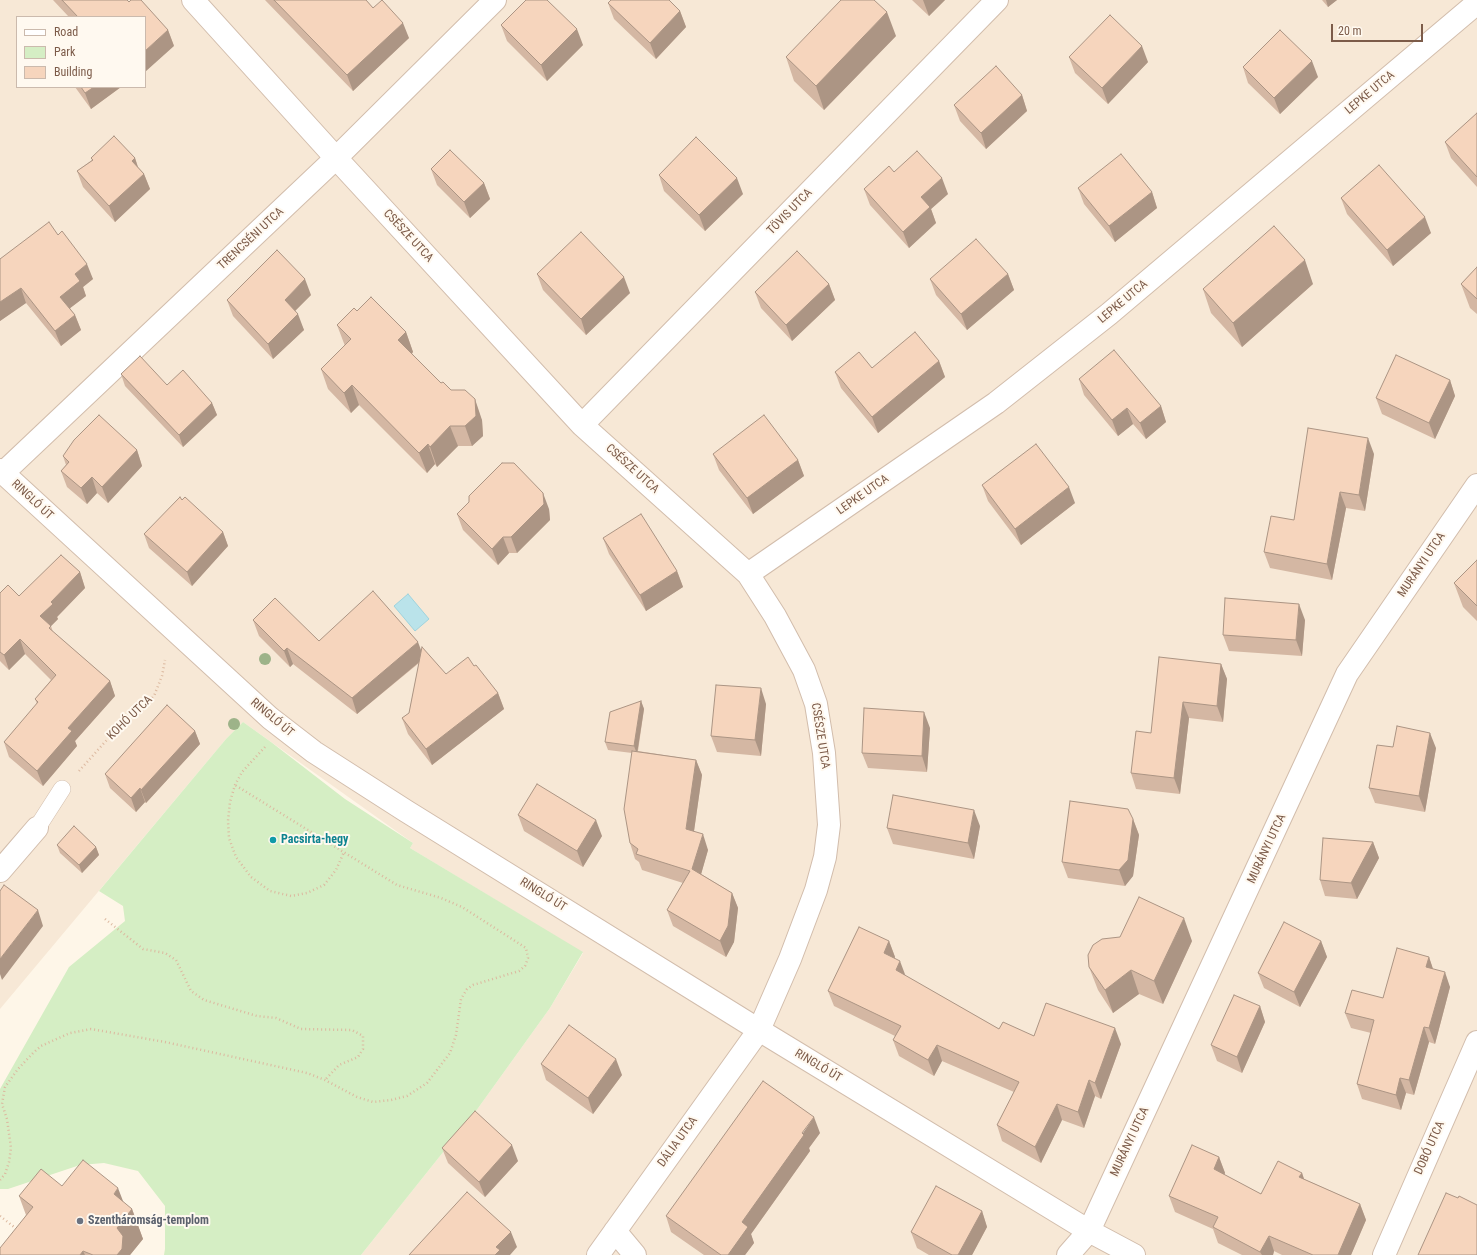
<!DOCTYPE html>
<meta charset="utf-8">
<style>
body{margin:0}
#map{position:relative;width:1477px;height:1255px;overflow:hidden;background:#fef6e8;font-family:"Roboto Condensed",sans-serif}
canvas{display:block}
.legend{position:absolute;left:16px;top:16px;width:130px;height:72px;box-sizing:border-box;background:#fff9f0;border:1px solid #cbbaad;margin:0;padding:5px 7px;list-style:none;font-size:12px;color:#7c5b49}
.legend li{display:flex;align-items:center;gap:8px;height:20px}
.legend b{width:20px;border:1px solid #cbbaad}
.scale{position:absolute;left:1331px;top:24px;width:92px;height:18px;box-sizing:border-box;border:2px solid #7c5b49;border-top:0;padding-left:5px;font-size:12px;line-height:14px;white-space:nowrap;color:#7c5b49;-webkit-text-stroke:3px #fff9f0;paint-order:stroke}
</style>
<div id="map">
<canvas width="1477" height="1255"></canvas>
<ul class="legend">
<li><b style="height:5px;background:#fff"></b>Road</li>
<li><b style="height:11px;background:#d5eec4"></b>Park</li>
<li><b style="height:11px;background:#f6d5bd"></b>Building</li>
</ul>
<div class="scale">20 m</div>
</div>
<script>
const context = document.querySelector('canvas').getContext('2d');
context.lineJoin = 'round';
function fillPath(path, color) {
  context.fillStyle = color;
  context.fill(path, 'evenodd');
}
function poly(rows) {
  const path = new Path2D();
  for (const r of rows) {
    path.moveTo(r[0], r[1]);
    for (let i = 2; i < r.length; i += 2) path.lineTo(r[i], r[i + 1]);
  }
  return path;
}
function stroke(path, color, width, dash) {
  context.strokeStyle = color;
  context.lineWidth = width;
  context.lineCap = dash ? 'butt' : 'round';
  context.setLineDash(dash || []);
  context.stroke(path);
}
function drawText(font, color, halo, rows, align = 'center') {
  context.font = font + ' "Roboto Condensed",sans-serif';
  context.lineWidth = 4;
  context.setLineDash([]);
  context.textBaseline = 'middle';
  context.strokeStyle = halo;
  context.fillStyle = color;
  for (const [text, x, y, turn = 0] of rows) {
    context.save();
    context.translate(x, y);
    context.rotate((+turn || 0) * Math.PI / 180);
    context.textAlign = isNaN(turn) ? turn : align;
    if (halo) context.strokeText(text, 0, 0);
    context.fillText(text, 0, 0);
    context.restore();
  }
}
const residential = poly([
 [0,0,1477,0,1477,1255,361,1255,476,1111,550,1008,583,953,410,848,413,843,243,722,226,739,0,1009],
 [17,17,145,17,145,87,17,87]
]);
const green = poly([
 [243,722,271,742,345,799,413,843,410,848,583,952,550,1008,476,1111,361,1255,164,1255,165,1249,165,1206,138,1171,104,1163,80,1165,8,1189,0,1189,0,1089,69,967,125,921,123,906,99,891,226,739]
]);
const water = poly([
 [408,594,429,619,415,631,394,606,408,594]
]);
const path = poly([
 [265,747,242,772,235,785,230,802,228,821,229,838,236,857,251,877,270,891,291,896,307,893,324,885,336,870,344,852],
 [79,771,122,723,139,712,154,696,162,676,165,660],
 [105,919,143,949,165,953,176,960,191,991,204,1000,257,1016,276,1018,301,1029,352,1030,363,1036,363,1049,358,1057,339,1065,325,1080],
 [0,1180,5,1174,9,1162,11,1148,7,1119,2,1104,5,1087,18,1069,33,1053,41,1046,70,1033,91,1029,165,1042,307,1073,325,1080,357,1097,373,1102,391,1100,407,1096,427,1083,450,1053,456,1035,461,999,467,989,473,985,519,971,525,966,528,958,526,948,462,907,441,898,397,885,235,785],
 [0,1216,18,1230]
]);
const service = poly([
 [37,828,62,789]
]);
const minor = poly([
 [193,0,336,158,582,425,748,574,775,616,804,670,816,704,824,753,829,825,825,857,816,890,790,959,759,1030,598,1255],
 [582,425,997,0],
 [0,470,270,718,314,752,406,811,759,1030,1089,1231,1134,1255],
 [3,473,336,158,495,0],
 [748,574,996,403,1109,314,1477,3],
 [0,871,37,828],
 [615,1231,635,1255],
 [1068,1255,1089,1231,1347,674,1477,485],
 [1384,1255,1477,1042]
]);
const trees = [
 [265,659],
 [234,724]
];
const wall = poly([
 [53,0,127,0,168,30,174,46,145,17,69,17],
 [265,0,366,0,373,8,409,38,353,91],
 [912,0,945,0,929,16],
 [1322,0,1337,0,1328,7],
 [608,3,680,11,686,27,656,59,614,19],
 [501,25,583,45,547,81,507,41],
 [896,36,824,110,794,81,786,57],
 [1069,57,1148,62,1108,104,1075,73],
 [1243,67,1318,77,1280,114,1248,83],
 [75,87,121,87,91,109],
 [1022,95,1027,111,986,149,960,121,954,105],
 [1477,113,1477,187,1451,158,1445,142],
 [91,158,135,158,138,167,144,174,150,189,115,222,83,187,77,171,92,160],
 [431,169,484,183,490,199,470,218,437,185],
 [894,172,948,194,931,209,936,223,909,248,870,205,864,189],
 [659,175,743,194,705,231,664,191],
 [1078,188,1152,192,1157,208,1115,242,1084,204],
 [1341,198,1431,233,1393,266,1347,214],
 [58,235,93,279,83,287,86,296,70,308,75,315,81,330,61,346,26,303,0,321,0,259],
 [1477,267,1477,314,1470,308,1461,284],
 [537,274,630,293,586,335,543,290],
 [1008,274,1014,290,967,330,936,295,930,279],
 [829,284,835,300,792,341,761,308,755,292],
 [1313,284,1242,347,1211,313,1203,289],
 [311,295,295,311,304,330,273,359,233,316,227,300],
 [357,311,406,332,413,352,412,354,441,383,451,390,482,420,483,436,472,446,458,446,437,467,435,464,427,473,359,405,351,413,328,389,321,369,345,346,337,325],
 [939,361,945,377,878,433,841,388,835,372,872,368],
 [121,374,212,403,217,415,183,447,125,386],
 [1079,379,1161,406,1166,422,1146,439,1133,424,1118,436,1084,395],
 [1450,380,1455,396,1435,439,1382,414,1376,398],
 [137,450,142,466,108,503,97,493,87,504,67,487,61,471,66,465,63,456],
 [713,454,798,460,804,476,753,514,719,470],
 [1374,454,1365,511,1346,508,1332,580,1270,568,1264,552,1294,520],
 [982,485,1075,503,1021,545,988,501],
 [549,509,550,520,517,553,509,553,498,565,463,530,457,514],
 [223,532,228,546,192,586,149,548,144,534],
 [603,538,677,571,683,587,646,611,609,554],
 [1477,560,1477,621,1463,607,1454,583],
 [80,572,85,588,57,617,58,619,51,626,53,632,110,681,115,696,75,741,77,746,43,786,9,757,4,742,37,704,35,699,51,680,25,654,9,670,0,661,0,593,19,596],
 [253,620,319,641,421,651,446,674,474,666,498,693,504,709,432,765,408,734,402,718,409,713,419,663,357,714,293,664,290,667,259,636],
 [1305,620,1302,656,1229,651,1223,635],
 [1221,664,1227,679,1223,722,1189,718,1180,794,1136,789,1131,773,1151,733],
 [641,701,644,709,638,751,696,760,702,775,694,831,708,850,701,874,732,893,738,908,734,942,726,957,673,926,667,910,683,883,642,870,639,862,635,859,630,843,632,753,608,750,605,742],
 [766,704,761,756,717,752,711,736],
 [930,728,927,772,868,768,862,753],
 [195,731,200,744,146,803,145,802,136,812,110,788,105,774],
 [1393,747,1436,748,1425,812,1375,803,1369,788],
 [518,815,602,836,583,867,524,831],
 [1133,819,1139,835,1133,876,1125,886,1068,878,1062,862],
 [980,826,974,859,893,844,887,828],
 [1373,842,1379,858,1357,899,1325,896,1320,880],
 [57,845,96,847,99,855,82,873,60,853],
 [889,941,895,957,895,959,905,976,999,1029,1034,1036,1121,1044,1101,1099,1095,1096,1084,1128,1062,1120,1041,1163,1002,1141,997,1125,1014,1092,942,1061,934,1076,899,1056,893,1040,895,1036,834,1006,828,991],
 [1192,941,1163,1004,1139,994,1113,1013,1098,990,1089,967],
 [1321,941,1327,957,1300,1007,1264,988,1258,973],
 [1429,957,1433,969,1450,987,1435,1044,1429,1042,1414,1095,1406,1093,1401,1110,1362,1099,1357,1084,1371,1033,1351,1028,1345,1013,1383,998],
 [1260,1006,1265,1022,1242,1073,1217,1061,1211,1045],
 [541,1064,622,1075,593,1114,546,1080],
 [820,1133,809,1148,810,1151,751,1234,754,1243,745,1255,704,1255,671,1232,666,1216],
 [442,1148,518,1161,485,1197,448,1163],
 [1219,1157,1225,1173,1224,1175,1261,1194,1302,1173,1304,1179,1360,1204,1366,1220,1351,1255,1282,1255,1274,1251,1273,1255,1242,1255,1218,1243,1213,1229,1175,1212,1169,1196],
 [62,1186,123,1202,132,1209,143,1239,130,1255,0,1255,26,1215,19,1196],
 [982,1211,987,1227,972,1255,929,1255,917,1248,911,1232]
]);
const shadedWall = poly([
 [923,0,945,0,929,16],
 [1326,0,1337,0,1328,7],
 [680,11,686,27,656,59,650,43],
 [887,12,896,36,824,110,816,86],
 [403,23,409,38,353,91,347,75],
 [577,29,583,45,547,81,541,65],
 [168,30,174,46,145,72,145,51],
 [1142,46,1148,62,1108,104,1102,88],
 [1312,61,1318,77,1280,114,1274,98],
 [94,87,121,87,91,109,85,93],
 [1022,95,1027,111,986,149,981,133],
 [135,158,140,174,132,161],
 [144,174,150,189,115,222,109,206],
 [737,178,743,194,705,231,699,215],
 [942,178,948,194,931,209,936,223,909,248,903,232,921,197],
 [484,183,490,199,470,218,464,202],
 [1152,192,1157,208,1115,242,1109,226],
 [1425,217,1431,233,1393,266,1387,250],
 [1305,260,1313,284,1242,347,1233,323],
 [87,264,93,279,83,287,86,296,65,312,60,297,75,274],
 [1008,274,1014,290,967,330,961,314],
 [624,277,630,293,586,335,581,319],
 [305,279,311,295,290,316,285,300],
 [829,284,835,300,792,341,786,325],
 [21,288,26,303,0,321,0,302],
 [298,314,304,330,273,359,268,344],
 [75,315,81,330,61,346,55,331],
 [406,332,413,352,405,360,398,340],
 [939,361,945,377,878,433,872,417],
 [1450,380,1455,396,1435,439,1429,423],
 [352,385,359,405,351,413,344,393],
 [475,399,482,420,483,436,472,446,465,426],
 [212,403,217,415,183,447,179,435],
 [1161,406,1166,422,1146,439,1140,423],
 [1127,408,1133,424,1118,436,1112,420],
 [450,426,458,446,437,467,430,447],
 [1368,438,1374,454,1365,511,1359,495],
 [428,444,435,464,427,473,419,453],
 [137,450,142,466,108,503,102,487],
 [798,460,804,476,753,514,747,498],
 [92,477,97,493,87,504,81,488],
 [1069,487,1075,503,1021,545,1015,529],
 [1340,492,1346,508,1332,580,1327,564],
 [543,493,549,509,550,520,517,553,511,537],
 [223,532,228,546,192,586,187,572],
 [503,537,509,553,498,565,492,549],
 [677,571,683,587,646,611,640,595],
 [80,572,85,588,57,617,58,619,46,631,40,616,51,602],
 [1299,604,1305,620,1302,656,1296,640],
 [20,639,25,654,9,670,4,655],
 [418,642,424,658,357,714,352,698],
 [287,648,293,664,290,667,284,651],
 [1221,664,1227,679,1223,722,1217,706],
 [110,681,115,696,75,741,77,746,43,786,37,771,68,728],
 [761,688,766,704,761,756,755,740],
 [498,693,504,709,432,765,426,749],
 [641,701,644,709,637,754,634,746],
 [1183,702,1189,718,1180,794,1174,778],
 [924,712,930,728,927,772,922,756],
 [195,731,200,744,146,803,141,790],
 [1430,733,1436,748,1425,812,1419,796],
 [696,760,702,775,692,845,686,829],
 [140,788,145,802,136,812,131,798],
 [974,810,980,826,974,859,968,843],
 [1133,819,1139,835,1133,876,1125,886,1119,870],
 [596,820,602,836,583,867,577,851],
 [703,834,708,850,698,885,692,869],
 [1373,842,1379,858,1357,899,1351,883],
 [96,847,99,855,82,873,79,865],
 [732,893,738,908,734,942,726,957,720,941],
 [38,910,43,926,2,980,0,974,0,959],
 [1184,918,1192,941,1163,1004,1154,981],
 [889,941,895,957,889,969,884,953],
 [1321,941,1327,957,1300,1007,1294,992],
 [1429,957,1434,972,1426,967],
 [900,961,906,977,896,970],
 [1131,970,1139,994,1113,1013,1105,990],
 [1445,972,1450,987,1435,1044,1429,1028],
 [1260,1006,1265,1022,1242,1073,1237,1057],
 [1424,1027,1429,1042,1414,1095,1409,1080],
 [1115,1028,1121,1044,1101,1099,1095,1083],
 [937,1045,942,1061,934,1076,928,1060],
 [616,1059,622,1075,593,1114,588,1098],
 [1400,1078,1406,1093,1401,1110,1396,1095],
 [1089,1080,1095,1096,1084,1128,1078,1112],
 [1057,1104,1062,1120,1041,1163,1035,1147],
 [814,1117,820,1133,809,1148,810,1151,751,1234,754,1243,745,1255,728,1255,742,1222],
 [512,1145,518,1161,485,1197,479,1182],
 [1219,1157,1225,1173,1219,1185,1214,1169],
 [1302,1173,1307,1188,1299,1177],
 [118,1188,128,1214,132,1209,143,1239,130,1255,117,1255,117,1228,114,1194],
 [1360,1204,1366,1220,1351,1255,1338,1255],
 [982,1211,987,1227,972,1255,958,1255],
 [511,1232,517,1247,510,1255,495,1255,496,1247],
 [1269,1236,1274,1251,1273,1255,1262,1255,1260,1252],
 [83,1251,85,1255,80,1255]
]);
const building = poly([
 [62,0,127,0,129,2,131,0,141,0,168,30,145,51,145,17,78,17,62,0],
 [274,0,366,0,373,8,382,0,403,23,347,75,274,0],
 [526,0,547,0,577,29,541,65,501,25,526,0],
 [611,0,669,0,680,11,650,43,608,3,611,0],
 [841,0,874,0,887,12,816,86,786,57,841,0],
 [1110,15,1142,46,1102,88,1069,57,1110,15],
 [1280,30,1312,61,1274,98,1243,67,1280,30],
 [996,66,1022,95,981,133,954,105,996,66],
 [81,87,94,87,85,93,81,87],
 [1477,113,1477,177,1445,142,1477,113],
 [114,136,135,158,132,161,144,174,109,206,77,171,93,160,91,158,114,136],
 [696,137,737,178,699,215,659,175,696,137],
 [450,150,484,183,464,202,431,169,450,150],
 [917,151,942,178,921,197,930,207,903,232,864,189,889,166,894,172,917,151],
 [1121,154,1152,192,1109,226,1078,188,1121,154],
 [1379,165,1425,217,1387,250,1341,198,1379,165],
 [49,222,58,235,62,231,87,264,75,274,80,281,60,297,75,315,55,331,21,288,0,302,0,259,49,222],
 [1274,226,1305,260,1233,323,1203,289,1274,226],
 [581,232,624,277,581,319,537,274,581,232],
 [976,239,1008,274,961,314,930,279,976,239],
 [277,250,305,279,285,300,298,314,268,344,227,300,277,250],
 [797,251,829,284,786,325,755,292,797,251],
 [1477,267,1477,299,1461,284,1477,267],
 [371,297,406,332,398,340,441,383,443,382,451,390,465,390,475,399,476,416,465,426,450,426,430,447,428,444,419,453,352,385,344,393,321,369,351,339,337,325,354,308,357,311,371,297],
 [915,332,939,361,872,417,835,372,859,352,872,368,915,332],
 [1114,350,1161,406,1140,423,1127,408,1112,420,1079,379,1114,350],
 [1396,355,1450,380,1429,423,1376,398,1396,355],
 [140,356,167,385,183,370,212,403,179,435,121,374,140,356],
 [99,415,137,450,102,487,92,477,81,488,61,471,69,462,63,456,74,440,99,415],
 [764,415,798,460,747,498,713,454,764,415],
 [1308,428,1368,438,1359,495,1340,492,1327,564,1264,552,1271,516,1294,520,1308,428],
 [1036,444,1069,487,1015,529,982,485,1036,444],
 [502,463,514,463,543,493,544,504,511,537,503,537,492,549,457,514,469,502,469,496,502,463],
 [180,497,182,500,185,497,223,532,187,572,144,534,180,497],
 [641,514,677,571,640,595,603,538,641,514],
 [61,555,80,572,51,602,53,604,40,616,51,626,49,628,110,681,68,728,72,731,37,771,4,742,38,702,35,699,56,675,20,639,4,655,0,652,0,593,8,585,19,596,61,555],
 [1477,560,1477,606,1454,583,1477,560],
 [373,591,418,642,352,698,287,648,284,651,253,620,275,598,319,641,373,591],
 [1225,598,1299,604,1296,640,1223,635,1225,598],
 [422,647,446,674,468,657,474,666,476,665,498,693,426,749,402,718,409,713,422,647],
 [1159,657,1221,664,1217,706,1183,702,1174,778,1131,773,1136,731,1151,733,1159,657],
 [716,685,761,688,755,740,711,736,716,685],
 [641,701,634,746,605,742,610,712,641,701],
 [167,705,195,731,141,790,140,788,131,798,105,774,167,705],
 [864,708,924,712,922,756,862,753,864,708],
 [1397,726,1430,733,1419,796,1369,788,1377,745,1393,747,1397,726],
 [632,751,696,760,686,829,703,834,692,869,732,893,728,926,720,941,667,910,690,871,636,854,638,849,630,843,624,809,632,751],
 [537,784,596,820,577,851,518,815,537,784],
 [893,795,974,810,968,843,887,828,893,795],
 [1070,801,1128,809,1133,819,1128,860,1119,870,1062,862,1070,801],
 [74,826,96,847,79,865,57,845,74,826],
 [1323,838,1373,842,1351,883,1320,880,1323,838],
 [4,885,38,910,0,959,0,891,4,885],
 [1139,897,1184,918,1154,981,1131,970,1105,990,1089,967,1088,955,1093,945,1102,939,1120,937,1139,897],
 [1284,922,1321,941,1294,992,1258,973,1284,922],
 [859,927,889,941,884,953,900,961,896,970,999,1029,1003,1022,1034,1036,1046,1003,1115,1028,1095,1083,1089,1080,1078,1112,1057,1104,1035,1147,997,1125,1019,1082,937,1045,928,1060,893,1040,901,1026,828,991,859,927],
 [1397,948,1429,957,1426,967,1445,972,1429,1028,1424,1027,1409,1080,1400,1078,1396,1095,1357,1084,1374,1020,1345,1013,1352,990,1383,998,1397,948],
 [1234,995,1260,1006,1237,1057,1211,1045,1234,995],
 [569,1025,616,1059,588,1098,541,1064,569,1025],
 [763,1081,814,1117,802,1133,804,1135,742,1222,748,1227,728,1255,721,1255,666,1216,763,1081],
 [475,1111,512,1145,479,1182,442,1148,475,1111],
 [1192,1145,1219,1157,1214,1169,1261,1194,1278,1161,1302,1173,1299,1177,1360,1204,1338,1255,1313,1255,1269,1236,1260,1252,1213,1227,1218,1217,1169,1196,1192,1145],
 [83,1160,118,1188,114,1194,132,1209,117,1228,123,1236,122,1249,117,1255,93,1255,83,1251,80,1255,0,1255,0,1248,33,1207,19,1196,41,1169,62,1186,83,1160],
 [936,1186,982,1211,958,1255,952,1255,911,1232,936,1186],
 [467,1192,511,1232,496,1247,500,1250,495,1255,409,1255,467,1192],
 [1446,1193,1458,1198,1459,1196,1477,1205,1477,1255,1418,1255,1446,1193]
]);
const markers = [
 [273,840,4,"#0f9aa8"],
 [80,1221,4,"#6b7280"]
];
const streetNames = [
 ["LEPKE UTCA",1370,93,-40],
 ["TÖVIS UTCA",790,212,-46],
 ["CSÉSZE UTCA",408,236,47],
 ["TRENCSÉNI UTCA",251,239,-43],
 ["LEPKE UTCA",1123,302,-40],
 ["CSÉSZE UTCA",632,469,42],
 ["LEPKE UTCA",863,495,-35],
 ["RINGLÓ ÚT",32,500,43],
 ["MURÁNYI UTCA",1422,565,-56],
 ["KOHÓ UTCA",130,718,-44],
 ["RINGLÓ ÚT",272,718,40],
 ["CSÉSZE UTCA",820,736,81],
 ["MURÁNYI UTCA",1267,849,-65],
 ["RINGLÓ ÚT",543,895,32],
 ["RINGLÓ ÚT",818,1066,31],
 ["DÁLIA UTCA",678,1142,-54],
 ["MURÁNYI UTCA",1130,1142,-65],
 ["DOBÓ UTCA",1430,1148,-66]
];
const cultureNames = [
 ["Pacsirta-hegy",281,840]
];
const worshipNames = [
 ["Szentháromság-templom",88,1221]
];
fillPath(residential, '#f7e8d6');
fillPath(green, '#d5eec4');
fillPath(water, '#bae3ea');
stroke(water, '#9fd3dd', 1);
stroke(service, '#d2bdac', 18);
stroke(minor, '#d2bdac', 24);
stroke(path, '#dcb89f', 2.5, [1, 3]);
stroke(service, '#fff', 17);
stroke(minor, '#fff', 22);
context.fillStyle = '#9db389';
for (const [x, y] of trees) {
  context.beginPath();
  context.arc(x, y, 6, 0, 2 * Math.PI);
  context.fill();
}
fillPath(wall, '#d4b7a3');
fillPath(shadedWall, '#ac9584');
fillPath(building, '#f6d5bd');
stroke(building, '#ac9584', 1);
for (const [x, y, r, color] of markers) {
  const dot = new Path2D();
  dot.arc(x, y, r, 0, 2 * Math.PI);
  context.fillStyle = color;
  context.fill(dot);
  stroke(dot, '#fff9f0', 1.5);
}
drawText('12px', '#7c5b49', '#fff9f0', streetNames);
drawText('bold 12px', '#0d838f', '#fff9f0', cultureNames, 'left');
drawText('bold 12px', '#5b616d', '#fff9f0', worshipNames, 'left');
</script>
